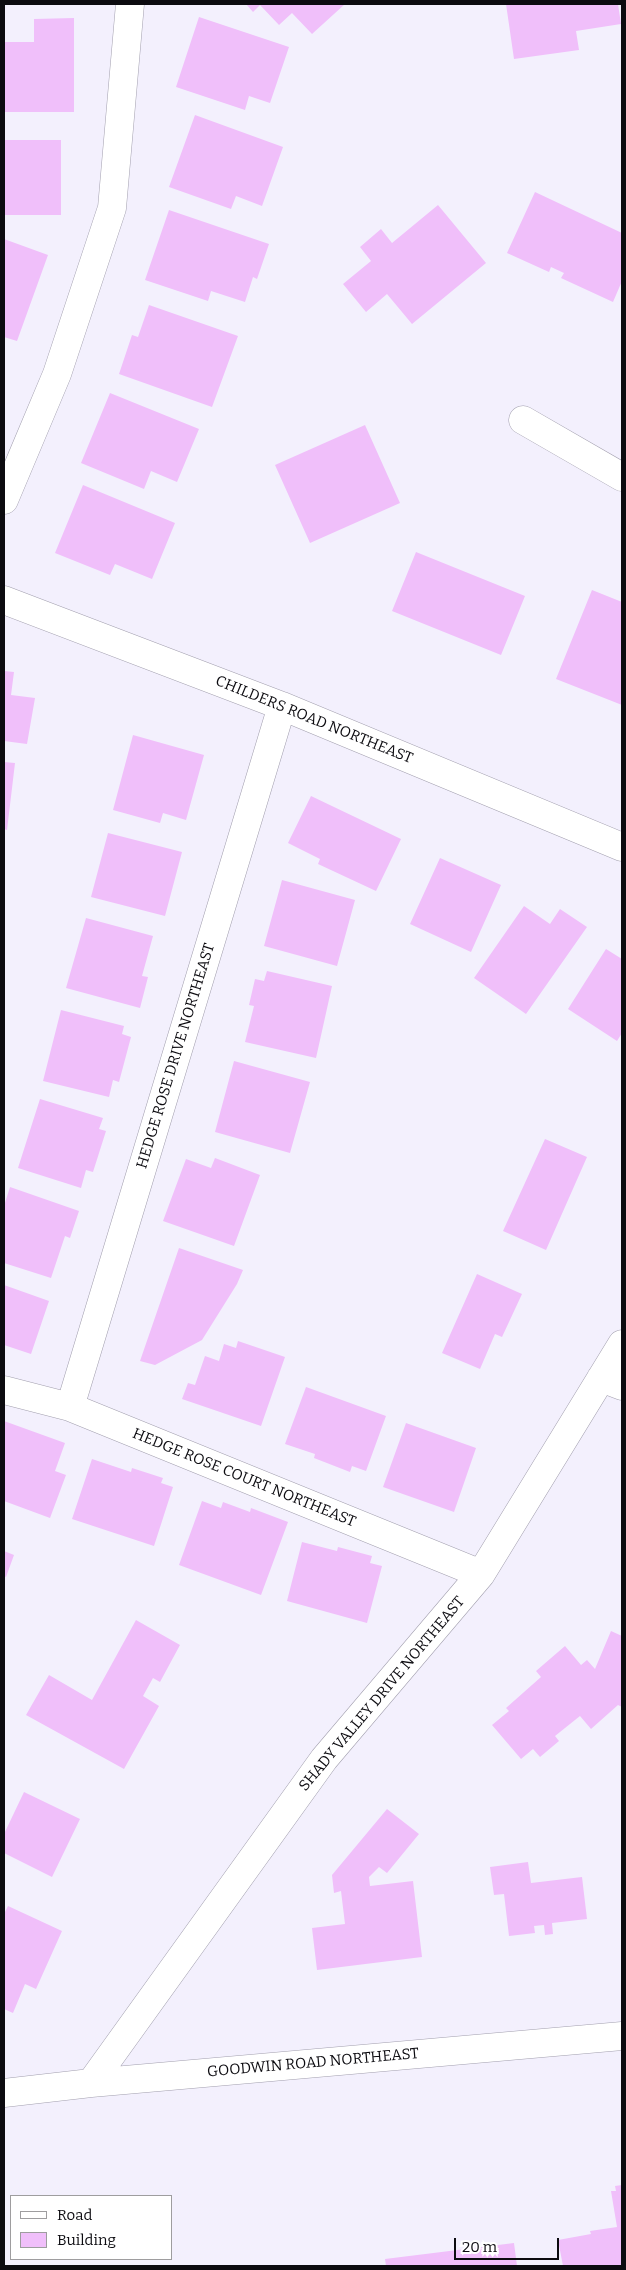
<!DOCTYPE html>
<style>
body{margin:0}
#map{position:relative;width:626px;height:2270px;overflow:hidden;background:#f3f0fd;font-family:Bitter,serif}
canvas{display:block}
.frame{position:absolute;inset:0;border:5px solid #0c0b10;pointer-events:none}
.legend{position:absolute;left:10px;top:2195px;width:162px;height:65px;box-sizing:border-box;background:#fff;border:1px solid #9e9d9f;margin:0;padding:6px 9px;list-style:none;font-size:15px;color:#0c0b10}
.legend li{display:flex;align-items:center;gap:10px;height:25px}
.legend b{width:25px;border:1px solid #9e9d9f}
.scale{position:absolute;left:454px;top:2238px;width:105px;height:22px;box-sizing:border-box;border:2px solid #0c0b10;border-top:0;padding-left:6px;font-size:15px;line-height:18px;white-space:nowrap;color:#0c0b10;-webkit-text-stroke:4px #fff;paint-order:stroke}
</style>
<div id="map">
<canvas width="626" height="2270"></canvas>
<div class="frame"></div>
<ul class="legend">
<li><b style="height:6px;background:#fff"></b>Road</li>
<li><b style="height:14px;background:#f0bffa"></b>Building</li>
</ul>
<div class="scale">20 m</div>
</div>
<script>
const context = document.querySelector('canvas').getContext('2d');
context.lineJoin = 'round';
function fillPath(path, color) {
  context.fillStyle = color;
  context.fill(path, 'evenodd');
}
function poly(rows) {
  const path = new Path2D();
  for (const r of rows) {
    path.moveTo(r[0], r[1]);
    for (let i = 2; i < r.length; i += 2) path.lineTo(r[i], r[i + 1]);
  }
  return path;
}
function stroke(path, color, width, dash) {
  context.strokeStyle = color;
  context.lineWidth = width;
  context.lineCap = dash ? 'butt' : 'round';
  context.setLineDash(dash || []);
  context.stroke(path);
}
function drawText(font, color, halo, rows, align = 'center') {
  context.font = font + ' Bitter,serif';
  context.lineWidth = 4.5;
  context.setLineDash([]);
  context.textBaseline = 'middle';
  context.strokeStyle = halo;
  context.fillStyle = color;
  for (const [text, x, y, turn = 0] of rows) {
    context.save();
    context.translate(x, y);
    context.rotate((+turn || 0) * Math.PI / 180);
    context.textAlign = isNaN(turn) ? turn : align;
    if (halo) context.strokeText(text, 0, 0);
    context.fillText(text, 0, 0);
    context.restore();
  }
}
const building = poly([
 [246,4,345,4,312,34,292,13,279,25,260,5,253,12],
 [506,4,618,4,621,24,576,31,579,50,514,59],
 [199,17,289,47,270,103,249,96,245,110,176,87],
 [74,18,74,112,4,112,4,42,34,42,34,19],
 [195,115,283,147,262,206,236,196,231,209,169,187],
 [4,140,61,140,61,215,4,215],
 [535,192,622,233,622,281,613,302,561,278,564,273,551,267,549,272,507,253],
 [438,205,486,263,412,324,387,294,366,312,343,284,371,261,360,247,381,229,392,243],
 [169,210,269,244,257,279,253,277,245,302,211,291,208,301,145,280],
 [4,239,48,255,17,341,4,337],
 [149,305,238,336,212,407,119,374,132,335,138,337],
 [110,393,199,429,177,482,151,471,144,489,81,463],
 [365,425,400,503,310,543,275,465],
 [83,485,175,523,152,579,115,564,110,575,55,553],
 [416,552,525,596,501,655,392,611],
 [592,590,622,602,622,705,556,679],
 [4,671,14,672,11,695,35,698,27,744,4,741],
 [133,735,204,755,186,820,163,813,160,823,113,810],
 [4,762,15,763,7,830,4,829],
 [311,796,401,839,376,891,318,864,320,859,288,843],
 [108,833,182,852,165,916,91,897],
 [440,858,501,885,471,952,410,924],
 [282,880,355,900,337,966,264,946],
 [524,906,550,924,560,909,587,927,526,1014,474,978],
 [86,918,153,936,142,976,148,977,140,1008,66,988],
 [606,949,622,959,622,1033,617,1041,568,1009],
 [267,971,332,986,316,1058,245,1042,254,1006,249,1005,255,979,264,981],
 [61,1010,124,1026,122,1034,131,1037,119,1082,113,1080,109,1097,43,1081],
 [234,1061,310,1082,290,1153,215,1132],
 [40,1099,103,1118,99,1129,106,1131,93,1172,86,1170,81,1188,18,1168],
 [545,1139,587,1157,546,1250,503,1231],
 [215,1158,260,1175,234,1246,163,1221,186,1159,211,1168],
 [10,1187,79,1211,70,1238,65,1236,51,1278,4,1263,4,1206],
 [179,1248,243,1270,237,1284,202,1340,155,1365,140,1361],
 [477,1274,522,1294,502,1337,495,1334,480,1369,442,1353],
 [4,1285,49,1301,31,1354,4,1345],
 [238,1341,285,1357,261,1426,182,1399,188,1383,195,1385,205,1356,219,1361,224,1344,236,1348],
 [306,1387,386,1416,366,1471,352,1466,350,1472,314,1458,315,1454,285,1444],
 [4,1421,65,1443,55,1471,66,1475,50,1518,4,1501],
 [406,1423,476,1448,454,1512,383,1487],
 [92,1459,131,1472,132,1468,163,1478,161,1483,173,1487,154,1546,72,1519],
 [202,1501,221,1508,223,1502,250,1512,251,1508,288,1522,261,1595,179,1565],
 [302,1542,337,1551,338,1547,372,1556,370,1563,382,1566,367,1623,287,1601],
 [4,1551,14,1555,6,1577,4,1576],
 [136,1620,180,1645,160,1682,153,1678,143,1696,159,1706,124,1769,26,1715,49,1675,92,1700],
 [611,1631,622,1636,622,1707,618,1705,591,1729,580,1716,555,1736,559,1741,540,1757,533,1749,521,1759,492,1725,509,1711,506,1708,541,1677,536,1671,565,1646,581,1665,587,1660,595,1669],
 [24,1792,80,1819,52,1877,4,1853,4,1834],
 [387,1809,419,1834,387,1873,379,1867,369,1877,370,1886,413,1881,422,1957,317,1970,312,1928,345,1924,341,1891,334,1893,332,1875],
 [528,1862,531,1883,582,1877,587,1919,552,1923,553,1934,545,1935,544,1925,534,1926,535,1933,509,1936,504,1894,494,1895,490,1867],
 [8,1906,62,1931,36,1989,25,1984,13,2013,4,2009,4,1914],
 [622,2185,622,2266,563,2266,558,2240,591,2234,590,2231,617,2227,611,2191,616,2191,615,2186],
 [514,2243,517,2266,386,2266,385,2259]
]);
const minor = poly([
 [523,420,622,477],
 [4,500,57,374,112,208,130,4],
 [4,600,282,706,622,847],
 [601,1378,622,1386],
 [4,1390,70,1407,481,1574],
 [70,1407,282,706],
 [91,2083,324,1759,481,1574,622,1344],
 [4,2093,91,2083,622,2036]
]);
const streetNames = [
 ["CHILDERS ROAD NORTHEAST",314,720,22],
 ["HEDGE ROSE DRIVE NORTHEAST",176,1056,-73],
 ["HEDGE ROSE COURT NORTHEAST",244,1478,22],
 ["SHADY VALLEY DRIVE NORTHEAST",382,1694,-50],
 ["GOODWIN ROAD NORTHEAST",313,2063,-5]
];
fillPath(building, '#f0bffa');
stroke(minor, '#a29fae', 29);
stroke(minor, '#fff', 28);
drawText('15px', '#0c0b10', '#fff', streetNames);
</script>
